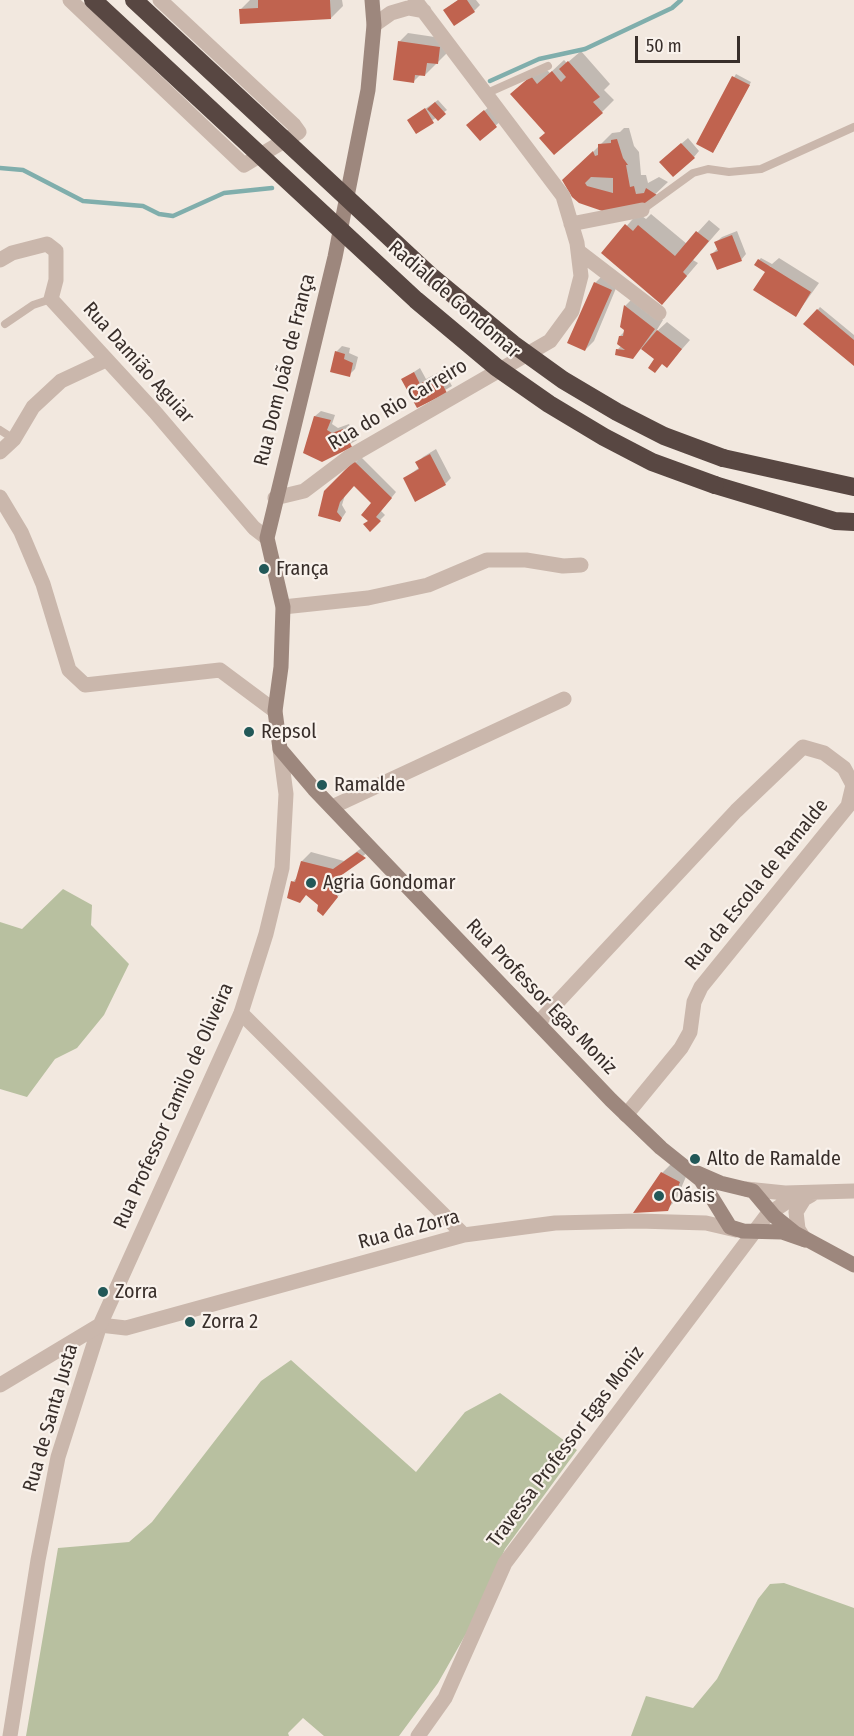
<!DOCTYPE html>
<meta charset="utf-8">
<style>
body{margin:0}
#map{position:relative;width:854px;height:1736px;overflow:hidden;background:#f2e8df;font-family:"Fira Sans Condensed",sans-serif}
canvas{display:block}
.scale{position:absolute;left:635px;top:36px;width:105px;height:27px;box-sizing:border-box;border:3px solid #382e2a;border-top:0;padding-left:8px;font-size:18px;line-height:21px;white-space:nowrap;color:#382e2a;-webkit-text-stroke:4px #f9f2ec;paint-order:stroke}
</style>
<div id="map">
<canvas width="854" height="1736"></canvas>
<div class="scale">50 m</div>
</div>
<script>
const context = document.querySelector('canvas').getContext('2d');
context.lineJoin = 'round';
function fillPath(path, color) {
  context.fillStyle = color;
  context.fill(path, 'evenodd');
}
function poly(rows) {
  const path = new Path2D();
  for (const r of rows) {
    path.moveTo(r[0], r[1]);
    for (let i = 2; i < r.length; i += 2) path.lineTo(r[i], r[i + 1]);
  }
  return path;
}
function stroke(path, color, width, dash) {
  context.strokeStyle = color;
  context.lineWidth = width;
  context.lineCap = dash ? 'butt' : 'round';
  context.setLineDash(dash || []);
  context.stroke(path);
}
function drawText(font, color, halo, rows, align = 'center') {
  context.font = font + ' "Fira Sans Condensed",sans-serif';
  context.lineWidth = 4.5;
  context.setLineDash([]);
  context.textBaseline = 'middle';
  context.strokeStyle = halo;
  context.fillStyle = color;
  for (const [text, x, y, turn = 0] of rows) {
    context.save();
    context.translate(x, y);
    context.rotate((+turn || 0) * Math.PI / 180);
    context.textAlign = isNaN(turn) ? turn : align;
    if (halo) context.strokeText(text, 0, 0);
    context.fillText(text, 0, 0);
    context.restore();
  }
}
const green = poly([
 [63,889,92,905,91,925,129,964,104,1015,77,1048,55,1059,27,1097,0,1089,0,922,22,929],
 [291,1360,416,1472,465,1412,500,1393,577,1450,505,1549,471,1625,438,1683,399,1736,324,1736,303,1718,288,1733,289,1736,26,1736,58,1548,129,1542,152,1522,261,1381],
 [784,1583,854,1608,854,1736,631,1736,646,1696,693,1708,717,1679,758,1599,770,1584]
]);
const shadow = poly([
 [250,0,342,0,343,6,331,18,240,10],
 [458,0,476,0,480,5,474,11,451,5],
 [408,33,448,39,446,54,425,75,421,74,414,81,399,42],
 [581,51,610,84,604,90,614,100,602,112,547,133,512,95,543,66,550,73,564,60,567,63],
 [736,74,751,82,715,149,698,143],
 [438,100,447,110,416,132,409,120],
 [490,106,502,120,480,139,474,120],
 [624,128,629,128,634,146,639,152,641,175,646,175,648,183,659,177,668,182,646,203,564,181,612,133,620,132],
 [688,138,699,151,694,157,667,156],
 [638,213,646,219,651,214,687,244,709,220,720,229,693,260,698,263,674,291,603,253],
 [737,231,746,254,741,260,712,254,718,248,716,242,722,237],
 [761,258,772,264,779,258,819,283,796,315,770,266,764,270,759,260],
 [604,274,619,281,594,341,585,350,595,283],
 [634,297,663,320,655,333,667,322,690,340,667,366,642,348,632,357,618,349,621,346,620,336,625,331,622,326,625,306],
 [820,307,854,335,854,364,806,324],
 [342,346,350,348,349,353,358,357,355,369,349,375,336,352],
 [420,368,426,379,443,370,452,386,418,406,403,379],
 [321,411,335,415,332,424,338,428,349,424,357,440,322,460,315,416],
 [436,449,451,478,445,484,405,478,420,467,417,463,423,457],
 [361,457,396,492,381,511,385,515,370,530,365,524,369,520,373,502,355,484,345,495,342,505,346,512,340,521,326,491],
 [367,844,373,848,338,876,346,887,323,914,320,904,293,882,298,876,302,861,311,852,344,861],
 [671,1164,688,1172,676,1200,667,1209,662,1173]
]);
const stream = poly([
 [490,81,539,59,585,49,672,8,681,0],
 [0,168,23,170,83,201,143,206,159,214,173,216,224,193,272,188]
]);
const building = poly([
 [258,0,330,0,331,19,240,24,239,9,258,8],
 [458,0,467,0,475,12,454,26,443,10],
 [398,41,440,47,438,64,427,63,425,76,415,75,414,83,393,80],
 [568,61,600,97,593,102,603,113,554,155,539,138,545,133,510,94,531,76,537,84,552,71,561,82,566,77,559,69],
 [732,76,750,85,713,153,696,144],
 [435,102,446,114,438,121,427,109],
 [425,108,434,123,416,134,407,120],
 [484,110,497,127,480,141,466,125],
 [617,139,623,158,628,165,626,165,630,187,634,186,636,194,644,193,646,188,657,195,647,204,611,214,579,203,572,197,562,180,593,151,595,156,598,155,598,144,611,143,611,140],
 [591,177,613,178,613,193,587,186,585,183],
 [681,143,695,158,673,177,659,162],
 [625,224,633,231,638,225,675,256,696,231,709,241,683,272,687,276,662,305,601,253],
 [732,235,742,261,717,270,710,254,718,251,714,242],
 [758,259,811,292,796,317,753,290,765,272,754,265],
 [594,282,612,290,585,351,567,343],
 [624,305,655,329,633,359,615,355,616,349,625,350,617,344,619,336,623,336,624,330,620,327],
 [817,309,854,340,854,366,803,324],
 [657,330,682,349,667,368,662,364,655,373,648,368,654,359,641,349],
 [335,351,345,354,344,359,353,363,350,377,330,372],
 [414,372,420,384,437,374,447,393,417,408,401,379],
 [314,416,331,420,327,430,332,433,343,429,352,447,322,462,303,453],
 [430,454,446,485,415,502,403,478,419,469,415,462],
 [354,461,392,498,376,517,381,521,370,532,363,524,368,521,361,515,371,503,354,486,340,502,337,512,342,518,340,522,318,516,324,491],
 [357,852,366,858,329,884,338,897,323,916,317,911,318,905,306,895,300,903,287,898,291,881,295,882,301,861,333,869],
 [661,1172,680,1182,668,1211,633,1213]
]);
const service = poly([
 [485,94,548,66],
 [642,210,693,173,708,169,729,172,761,169,854,127],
 [5,324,33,305,51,299],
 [0,430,14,439]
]);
const minor = poly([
 [70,0,244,165,299,132,294,125,160,0],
 [374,25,391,13,408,8,424,11],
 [571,224,642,210],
 [578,251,659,313],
 [0,260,12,253,47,244,56,251,56,280,51,299,155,412,254,528,267,538],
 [0,452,14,439,33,407,61,381,106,360],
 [0,497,21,532,43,584,69,670,85,685,220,670,275,711],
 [275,498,304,491,349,457,550,341,572,311,581,276,577,243,563,196,415,0],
 [283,607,368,598,428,585,487,560,526,560,563,566,581,565],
 [332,807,564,699],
 [241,1013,464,1235],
 [538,1023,736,811,803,747,824,753,844,768,853,785,848,806,701,987,694,1002,690,1032,681,1048,626,1115],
 [746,1189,785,1193,854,1191],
 [805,1240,798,1229,796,1212,804,1199,811,1195],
 [10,1736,38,1560,58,1457,100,1325,126,1328,464,1235,555,1223,638,1221,706,1223,736,1230],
 [418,1736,445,1698,505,1563,767,1215,788,1201,814,1193]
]);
const tertiary = poly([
 [0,1385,100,1325,241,1013,266,934,282,868,286,794,280,749]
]);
const secondary = poly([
 [372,0,374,25,368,90,335,257,267,538,283,607,281,667,275,711,280,749,314,789,611,1100,661,1148,701,1180,730,1227,743,1231,782,1232,805,1240],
 [697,1173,720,1183,753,1191,774,1216,795,1233,854,1265]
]);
const motorway = poly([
 [723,458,854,487],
 [715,485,835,521,854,522]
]);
const motorwayBridge = poly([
 [93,0,416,300,496,367,549,404,604,437,652,462,715,485],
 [134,0,432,277,513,344,563,380,617,412,664,436,723,458]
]);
const markers = [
 [264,569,6,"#225858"],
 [249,732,6,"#225858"],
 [322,785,6,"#225858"],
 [311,883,6,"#225858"],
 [695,1159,6,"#225858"],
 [659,1196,6,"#225858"],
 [103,1292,6,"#225858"],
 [190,1322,6,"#225858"]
];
const streetNames = [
 ["Radial de Gondomar",454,300,41],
 ["Rua Damião Aguiar",138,363,48],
 ["Rua Dom João de França",285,370,-76],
 ["Rua do Rio Carreiro",398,405,-31],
 ["Rua da Escola de Ramalde",757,885,-51],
 ["Rua Professor Egas Moniz",541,997,46],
 ["Rua Professor Camilo de Oliveira",174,1106,-66],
 ["Rua da Zorra",409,1230,-15],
 ["Rua de Santa Justa",51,1418,-74],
 ["Travessa Professor Egas Moniz",566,1447,-53]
];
const poiNames = [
 ["França",276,569],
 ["Repsol",261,732],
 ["Ramalde",334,785],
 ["Agria Gondomar",323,883],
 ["Alto de Ramalde",707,1159],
 ["Oásis",671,1196],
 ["Zorra",115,1292],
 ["Zorra 2",202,1322]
];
fillPath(green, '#b8c0a0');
fillPath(shadow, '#0003');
stroke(stream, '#80aeac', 4.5);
fillPath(building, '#c0634f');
stroke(service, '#cab7ac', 8);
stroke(minor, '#cab7ac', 15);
stroke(tertiary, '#cab7ac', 15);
stroke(secondary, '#9d877d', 15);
stroke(motorway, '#584742', 18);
stroke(motorwayBridge, '#584742', 18);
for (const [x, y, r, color] of markers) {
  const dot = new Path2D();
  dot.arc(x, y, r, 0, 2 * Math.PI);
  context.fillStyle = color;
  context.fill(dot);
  stroke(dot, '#f9f2ec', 2);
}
drawText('20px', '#382e2a', '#f9f2ec', streetNames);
drawText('20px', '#382e2a', '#f9f2ec', poiNames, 'left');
</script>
